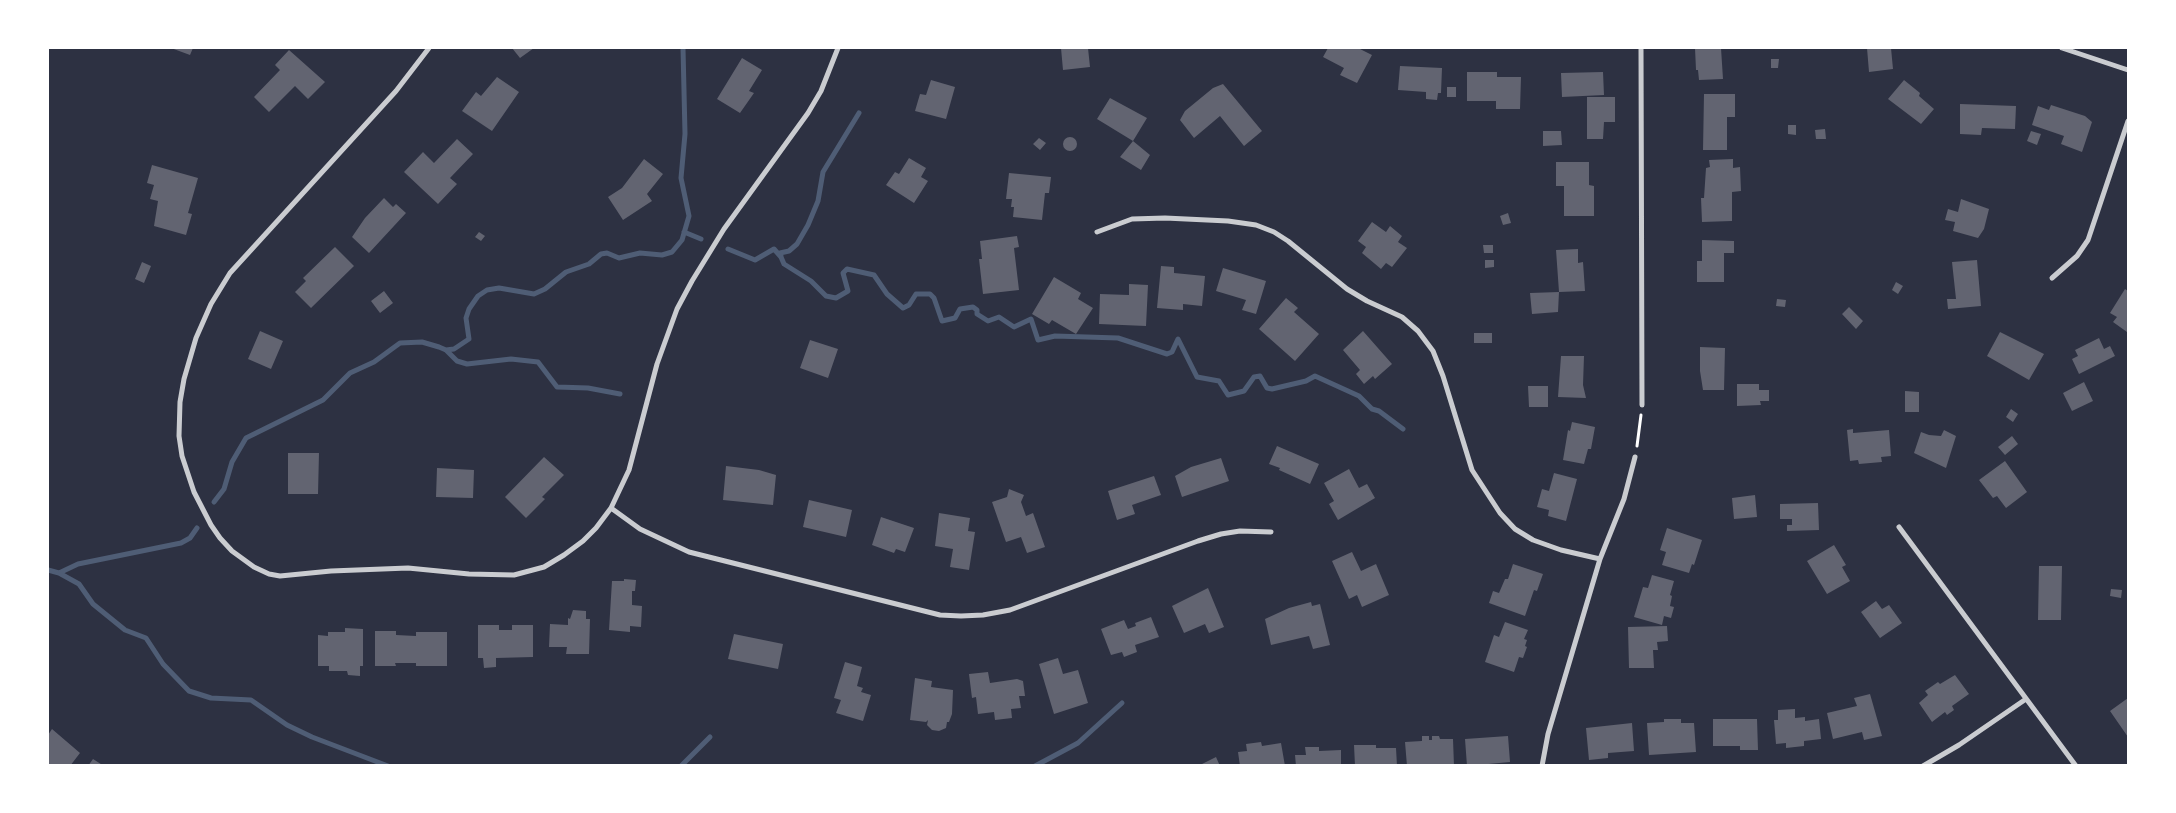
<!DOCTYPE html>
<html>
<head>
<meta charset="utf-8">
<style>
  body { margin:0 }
  #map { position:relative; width:2176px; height:813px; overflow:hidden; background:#2d3142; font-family:"Fira Sans",sans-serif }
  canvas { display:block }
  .frame { position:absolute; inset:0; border:49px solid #fff; pointer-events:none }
</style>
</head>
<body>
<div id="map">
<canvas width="2176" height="813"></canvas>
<div class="frame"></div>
</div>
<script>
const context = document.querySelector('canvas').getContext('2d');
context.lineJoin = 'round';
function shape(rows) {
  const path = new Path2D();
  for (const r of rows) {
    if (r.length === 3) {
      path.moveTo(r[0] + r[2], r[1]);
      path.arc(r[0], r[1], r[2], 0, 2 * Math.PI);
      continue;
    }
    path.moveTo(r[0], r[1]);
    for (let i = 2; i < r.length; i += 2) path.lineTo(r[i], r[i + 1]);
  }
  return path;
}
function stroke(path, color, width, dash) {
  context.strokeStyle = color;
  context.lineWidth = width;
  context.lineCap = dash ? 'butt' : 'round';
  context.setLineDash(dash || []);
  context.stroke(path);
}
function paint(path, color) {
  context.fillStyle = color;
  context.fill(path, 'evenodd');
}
stroke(shape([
  [684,232,701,239],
  [728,249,755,260,774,249,781,257,784,264,811,281,826,296,836,298,848,291,843,273,847,269,874,275,887,294,903,308,909,305,916,294,930,294,934,298,942,321,955,318,960,309,973,307,977,310,977,314,988,321,999,317,1014,327,1031,319,1038,340,1055,336,1118,338,1167,354,1172,352,1178,339,1197,377,1219,381,1228,395,1244,391,1254,377,1260,376,1267,388,1272,389,1306,381,1315,376,1359,396,1372,409,1379,411,1403,429],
  [781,256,780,253,789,251,797,244,808,225,818,201,823,172,859,113],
  [446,350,454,349,469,339,466,318,469,309,478,296,487,290,499,288,534,294,545,289,566,272,589,264,601,254,607,253,619,258,640,253,662,255,672,252,682,240,689,216,681,178,685,134,683,48],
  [214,502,224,489,232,462,246,438,323,400,350,373,374,362,400,343,422,342,439,347,446,350,457,361,467,364,511,359,538,362,557,387,588,388,620,394],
  [48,570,59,573,79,584,93,604,125,630,146,638,163,664,189,691,211,698,251,700,287,725,312,737,388,766],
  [59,573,78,564,181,543,190,538,197,528],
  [681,766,710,737],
  [1035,766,1078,743,1122,703]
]), '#4f5d75', 5);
paint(shape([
  [171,48,193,48,190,55],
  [512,48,534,48,520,58],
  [1061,48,1088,48,1090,67,1063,70],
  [1328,48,1358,48,1372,55,1357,83,1340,75,1344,68,1323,57],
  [1695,48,1721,48,1723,79,1699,80,1698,70,1696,70],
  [1867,48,1891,48,1893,69,1869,72],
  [289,50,325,82,308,99,295,86,269,112,254,97,280,70,275,65],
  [742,58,762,70,749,91,754,93,740,113,717,99],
  [1771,59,1779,59,1778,68,1771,68],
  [1400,66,1442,68,1441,93,1438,93,1437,100,1426,99,1426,92,1398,90],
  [1467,72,1497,72,1497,77,1521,77,1520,109,1496,109,1496,101,1467,101],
  [1603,72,1604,95,1562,97,1561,73],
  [497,77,519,92,492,131,462,111,476,92,481,96],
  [931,80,955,87,946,119,915,111,920,94,926,95],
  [1904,80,1920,93,1919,96,1934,109,1921,124,1888,99],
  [1223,84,1262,131,1244,146,1220,116,1194,138,1180,120,1185,111,1213,88],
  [1447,87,1456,87,1456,97,1447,97],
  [1704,94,1735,94,1735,117,1727,117,1727,150,1703,150],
  [1587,97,1615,97,1615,122,1604,122,1603,139,1587,139],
  [1110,98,1147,118,1133,141,1097,119],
  [1960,104,2016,106,2015,129,1982,128,1981,135,1960,134],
  [2051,105,2085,116,2092,122,2082,152,2061,144,2064,136,2032,125,2038,106,2049,110],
  [1788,125,1796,125,1796,135,1788,134],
  [1825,129,1826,139,1816,139,1815,130],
  [1543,131,1561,131,1562,145,1543,146],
  [2031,131,2041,134,2037,145,2027,141],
  [1070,144,7],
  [1039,138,1046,143,1040,150,1033,144],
  [457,139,473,154,450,178,457,184,438,204,404,172,423,152,434,163],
  [1133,141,1150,155,1141,170,1120,157],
  [909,158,926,168,921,177,928,181,914,203,886,185,895,172,899,174],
  [644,159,663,174,647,194,652,201,623,220,608,197,622,188],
  [1733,159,1733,168,1740,167,1741,191,1732,192,1732,221,1702,222,1701,198,1704,198,1706,168,1710,167,1709,160],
  [1556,162,1589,162,1589,185,1594,186,1594,216,1564,216,1564,186,1556,186],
  [152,165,198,178,188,213,192,214,186,235,154,226,158,201,150,199,154,185,147,183],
  [1009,173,1051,177,1049,193,1045,193,1042,220,1013,217,1014,207,1011,207,1012,199,1006,199],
  [384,198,393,207,396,204,406,213,369,253,352,237,365,218],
  [1961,199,1989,209,1984,229,1978,238,1953,231,1955,222,1945,220,1948,209,1958,212],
  [1508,213,1511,223,1503,225,1500,216],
  [1372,222,1386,232,1390,226,1402,236,1398,242,1407,248,1392,267,1386,263,1381,269,1362,253,1366,247,1358,241],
  [479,232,485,236,481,241,475,237],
  [1017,236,1019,247,1014,248,1019,290,983,294,979,259,982,259,980,241],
  [1702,240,1734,241,1734,253,1724,253,1724,282,1697,282,1697,261,1702,261],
  [1483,245,1493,245,1493,253,1484,253],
  [335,247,354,266,311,308,295,292,306,281,303,278],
  [1578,249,1578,263,1583,262,1585,291,1559,292,1556,250],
  [1485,260,1494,260,1494,267,1485,268],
  [1977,260,1981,306,1948,309,1947,299,1956,299,1952,262],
  [142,262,151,266,144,283,135,279],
  [1161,266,1174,267,1174,273,1205,276,1202,306,1183,304,1183,310,1157,308],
  [1223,268,1266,281,1256,314,1242,310,1246,300,1216,291],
  [1054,277,1081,293,1078,299,1093,308,1076,334,1052,320,1049,324,1032,314],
  [1896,282,1903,286,1898,294,1892,290],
  [1129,284,1148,285,1146,326,1099,324,1100,294,1129,295],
  [2125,289,2128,291,2128,329,2127,332,2113,322,2117,317,2110,313],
  [384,291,393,303,380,313,371,301],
  [1559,292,1558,312,1532,314,1530,293],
  [1286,298,1298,308,1294,312,1319,334,1295,361,1259,329],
  [1777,299,1786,300,1785,307,1776,306],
  [1849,307,1863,321,1856,329,1842,314],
  [260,331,283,341,271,369,248,359],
  [1363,331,1392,364,1375,379,1373,376,1364,384,1356,374,1360,370,1343,350],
  [2000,332,2044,354,2029,380,1987,356],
  [1474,333,1492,333,1492,343,1474,343],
  [2099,338,2104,349,2110,346,2115,356,2079,374,2072,359,2078,356,2075,350],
  [810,340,838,349,828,378,800,368],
  [1700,347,1725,348,1724,390,1703,390,1700,371],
  [1561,356,1584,356,1583,385,1586,398,1558,397],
  [2084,382,2093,401,2072,411,2063,393],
  [1737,384,1759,384,1759,390,1769,390,1769,401,1760,401,1761,405,1737,406],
  [1528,386,1548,386,1548,407,1529,407],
  [1905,391,1919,392,1919,412,1905,412],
  [2011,409,2018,414,2013,422,2006,417],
  [1572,422,1595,427,1591,449,1588,449,1584,464,1563,460,1568,430,1570,431],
  [1853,429,1853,433,1889,430,1891,456,1881,457,1882,462,1859,464,1858,460,1850,461,1847,430],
  [1944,430,1956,436,1946,468,1914,453,1921,432,1929,435,1941,436],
  [2012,436,2018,444,2005,455,1998,447],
  [1277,446,1319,464,1310,484,1279,470,1280,468,1269,464],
  [288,453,319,453,318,494,288,494],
  [544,457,564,475,542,497,545,499,526,518,505,497],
  [1221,458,1229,481,1182,497,1175,476,1191,467],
  [2005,461,2027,492,2006,508,1997,496,1993,498,1979,480],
  [726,466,759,470,776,475,773,505,723,500],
  [437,468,474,470,473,498,436,497],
  [1349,469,1359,488,1367,484,1375,498,1338,520,1329,504,1334,501,1324,483],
  [1554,473,1577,479,1566,521,1548,516,1549,510,1537,507,1542,489,1549,491],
  [1154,476,1161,495,1132,505,1135,514,1117,520,1108,491],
  [1009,489,1024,495,1021,502,1026,516,1033,513,1045,547,1027,553,1021,537,1006,542,992,502,1007,497],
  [1755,495,1757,517,1734,519,1732,498],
  [809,500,852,510,846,537,803,527],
  [1818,503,1819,530,1787,531,1787,525,1792,525,1792,519,1780,519,1780,504],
  [939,513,970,518,968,531,975,532,969,570,950,567,953,549,935,546],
  [881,517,914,528,905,552,896,549,894,553,872,545],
  [1667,528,1702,540,1694,565,1692,564,1689,573,1662,565,1666,552,1660,550],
  [1834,545,1846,565,1842,567,1850,581,1827,594,1807,561],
  [1352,552,1361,571,1376,564,1389,595,1362,607,1357,595,1349,599,1332,561],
  [1513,564,1543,574,1537,591,1534,590,1525,616,1489,603,1493,591,1499,593,1505,579,1508,579],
  [2039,566,2062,566,2061,620,2038,620],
  [1652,575,1674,581,1670,595,1672,596,1670,606,1674,607,1671,618,1664,616,1662,625,1634,617,1643,587,1648,588],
  [624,579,636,580,635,591,632,591,632,605,642,606,641,627,630,626,630,632,609,630,612,581,624,581],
  [1208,588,1224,627,1209,633,1205,624,1184,633,1172,606],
  [2111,589,2122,590,2121,598,2110,596],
  [1876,601,1882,609,1889,605,1902,623,1880,638,1861,612],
  [1311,602,1312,606,1320,604,1330,645,1313,649,1309,636,1271,645,1265,619,1289,608],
  [573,610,586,611,586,619,590,619,589,654,566,654,567,647,549,647,550,624,568,625,568,618,570,619],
  [1151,617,1159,637,1135,645,1137,652,1124,657,1122,652,1111,655,1101,629,1124,620,1128,629,1136,626,1135,623],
  [1505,622,1528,630,1524,639,1527,640,1525,646,1527,647,1523,658,1519,657,1514,672,1485,662,1494,635,1499,637],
  [478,625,499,625,499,630,512,630,512,625,533,625,533,657,496,658,496,667,484,668,483,658,478,658],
  [1667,626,1668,641,1657,642,1658,650,1653,650,1654,668,1629,668,1628,627],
  [345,628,363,629,363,666,360,666,360,676,348,675,347,671,329,671,329,666,318,666,318,635,328,636,328,632,345,632],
  [375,631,396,631,396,635,416,636,416,632,447,632,447,666,416,666,416,663,395,663,396,666,375,666],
  [734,634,783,644,778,669,728,659],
  [1058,658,1063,674,1078,670,1088,703,1054,714,1039,664],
  [845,662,862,667,857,686,863,688,861,692,871,695,863,721,836,713,841,700,834,698],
  [988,672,990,683,1017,679,1023,681,1025,696,1019,696,1021,708,1011,709,1012,718,995,720,994,712,978,714,976,697,972,698,969,674],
  [1955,675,1969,694,1952,706,1954,710,1947,715,1945,712,1932,722,1919,703,1928,695,1925,691,1938,682,1940,684],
  [915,678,932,681,931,687,953,690,952,714,949,722,947,722,946,728,939,731,932,730,927,725,928,720,926,722,910,720],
  [1870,694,1882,736,1864,740,1862,732,1833,739,1827,713,1857,706,1854,698],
  [2128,698,2128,737,2110,711],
  [1795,709,1795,718,1805,717,1805,721,1819,719,1821,739,1804,741,1804,746,1786,748,1786,743,1776,744,1774,720,1778,720,1778,710],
  [1664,719,1681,719,1681,723,1694,723,1696,752,1649,755,1647,723,1664,722],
  [1713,719,1757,719,1758,750,1740,750,1740,746,1713,746],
  [1632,723,1634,751,1608,753,1608,758,1589,760,1586,728],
  [52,729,80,753,70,766,48,766,48,735],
  [1422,736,1429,736,1429,740,1432,740,1432,736,1439,736,1440,739,1453,739,1454,766,1407,766,1405,742,1422,741],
  [1508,736,1510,762,1467,766,1465,739],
  [1261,742,1262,746,1281,743,1285,766,1240,766,1238,752,1247,751,1246,744],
  [1354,745,1376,745,1376,748,1396,748,1397,766,1355,766],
  [1305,747,1319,747,1319,751,1341,750,1341,766,1296,766,1295,755,1306,755],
  [1216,757,1220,766,1198,766],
  [93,759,104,766,88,766]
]), '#626471');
stroke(shape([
  [1637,446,1641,415]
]), '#fff', 3);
stroke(shape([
  [429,48,396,91,230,273,211,304,196,338,184,379,180,402,179,436,182,456,194,492,211,525,220,538,232,551,254,567,269,574,280,576,331,571,408,568,469,574,514,575,544,567,564,555,583,541,596,528,611,508,629,470,657,364,677,309,692,281,724,229,808,113,821,91,838,48],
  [1641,48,1642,405],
  [2062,48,2128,70],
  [1097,232,1132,219,1165,218,1228,221,1256,225,1274,232,1288,241,1347,289,1367,301,1402,317,1418,331,1433,351,1443,376,1472,470,1500,513,1515,529,1533,540,1561,550,1600,559],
  [2052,278,2077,256,2088,240,2128,121],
  [611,508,640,529,689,552,940,615,961,616,983,615,1010,610,1198,541,1221,534,1240,531,1271,532],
  [1899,527,2076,766],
  [1542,766,1548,734,1600,559,1624,499,1635,457],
  [1923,766,1959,745,2026,699]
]), '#caccd0', 5);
</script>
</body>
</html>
